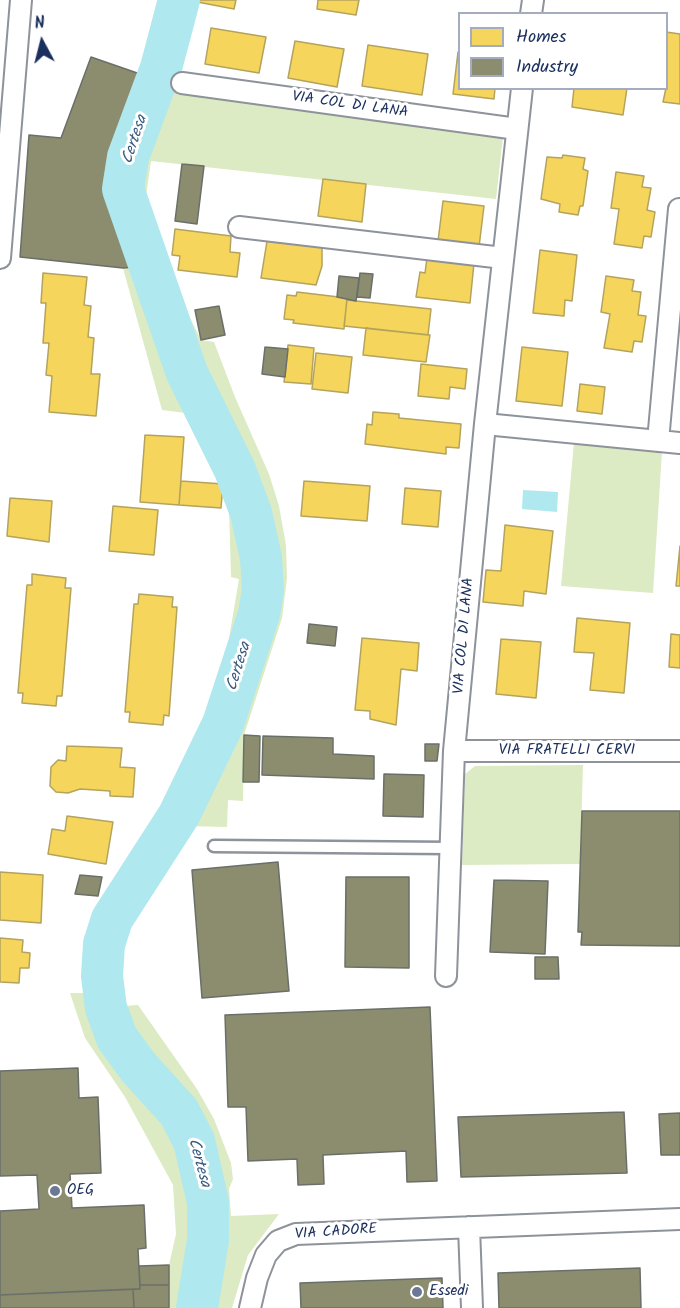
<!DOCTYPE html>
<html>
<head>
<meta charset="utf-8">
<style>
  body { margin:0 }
  #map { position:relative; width:680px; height:1308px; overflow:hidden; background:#fff; font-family:Kalam,sans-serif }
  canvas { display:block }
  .legend { position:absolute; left:458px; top:12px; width:210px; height:78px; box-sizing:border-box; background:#fff; border:2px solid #a4acbf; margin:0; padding:8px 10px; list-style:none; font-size:18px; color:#1b2f5e }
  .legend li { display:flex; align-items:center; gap:12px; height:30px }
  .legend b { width:30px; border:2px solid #a4acbf }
  .north { position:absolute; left:12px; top:12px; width:60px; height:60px; -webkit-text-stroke:4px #fff; paint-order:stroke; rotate:353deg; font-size:16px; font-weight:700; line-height:24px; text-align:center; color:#1b2f5e }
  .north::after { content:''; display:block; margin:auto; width:21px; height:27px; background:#1b2f5e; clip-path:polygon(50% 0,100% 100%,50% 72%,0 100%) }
</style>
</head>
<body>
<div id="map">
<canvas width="680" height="1308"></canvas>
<ul class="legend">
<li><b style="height:16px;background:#f6d55c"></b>Homes</li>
<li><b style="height:16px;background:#8c8c6e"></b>Industry</li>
</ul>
<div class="north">N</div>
</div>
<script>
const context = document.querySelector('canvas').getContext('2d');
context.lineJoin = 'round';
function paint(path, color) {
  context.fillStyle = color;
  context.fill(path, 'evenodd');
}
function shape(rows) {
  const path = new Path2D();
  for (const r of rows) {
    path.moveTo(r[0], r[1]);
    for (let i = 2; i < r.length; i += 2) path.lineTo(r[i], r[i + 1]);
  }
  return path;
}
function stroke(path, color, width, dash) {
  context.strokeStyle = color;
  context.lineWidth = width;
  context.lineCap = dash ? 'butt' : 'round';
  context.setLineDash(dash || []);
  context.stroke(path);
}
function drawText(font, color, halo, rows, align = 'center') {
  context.font = font + ' Kalam,sans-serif';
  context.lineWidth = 6;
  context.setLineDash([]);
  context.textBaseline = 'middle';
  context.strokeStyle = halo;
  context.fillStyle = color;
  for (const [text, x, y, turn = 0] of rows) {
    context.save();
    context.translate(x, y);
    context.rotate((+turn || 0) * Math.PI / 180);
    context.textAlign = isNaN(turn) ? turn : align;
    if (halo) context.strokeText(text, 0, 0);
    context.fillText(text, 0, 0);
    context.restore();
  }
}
paint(shape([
  [165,0,169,0,158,48,132,125,116,158,113,186,118,212,161,349,186,413,162,410,123,268,109,186,110,160,161,22],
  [167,73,174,74,172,86,493,132,503,137,496,199,151,161,143,217,136,194,137,160],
  [169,276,201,340,214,342,235,397,269,474,279,506,286,545,287,578,282,618,244,735,243,801,228,800,227,827,186,826,211,784,228,746,265,631,273,596,272,551,262,503,251,465,194,340],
  [574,442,662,451,653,593,561,586],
  [229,509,237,510,243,531,250,564,251,585,223,674,239,579,231,577],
  [583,765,580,864,462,865,465,774,475,766],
  [119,990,125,1006,138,1005,197,1089,214,1119,231,1163,233,1179,229,1189,231,1216,279,1214,248,1255,232,1308,207,1308,218,1217,216,1167,208,1141,181,1089,158,1070,137,1045,129,1029],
  [70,993,88,993,96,1018,116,1054,169,1112,192,1156,198,1204,197,1233,185,1308,169,1308,169,1265,176,1234,173,1185,125,1097,85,1038]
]), '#dcebc3');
paint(shape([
  [523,490,558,492,557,512,522,509]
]), '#afe8ee');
const homes = shape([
  [187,0,236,0,234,9,187,0],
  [318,0,359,0,356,15,317,9,318,0],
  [211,28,266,37,259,73,205,64,211,28],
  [666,32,680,34,680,104,663,102,666,88,666,32],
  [295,41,344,49,337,87,288,78,295,41],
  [368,45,428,54,422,95,362,86,368,45],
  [458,52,460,88,495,88,494,99,453,94,458,52],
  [574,88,627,88,623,115,572,107,574,88],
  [563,155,585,158,583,169,588,171,583,206,580,206,578,215,559,212,560,204,541,199,547,157,562,158,563,155],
  [616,172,644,176,642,187,651,188,647,210,655,212,651,237,644,236,642,248,614,244,619,209,611,208,616,172],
  [323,179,366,184,362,222,318,216,323,179],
  [443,201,484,206,479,247,438,241,443,201],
  [175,229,231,236,230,252,240,253,237,277,178,270,180,256,172,255,175,229],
  [268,235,322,241,322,266,316,285,261,278,268,235],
  [540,250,577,255,572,301,565,300,564,316,533,313,540,250],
  [427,258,474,263,470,303,416,297,420,272,425,273,427,258],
  [43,273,87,277,84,305,91,306,88,337,94,338,91,374,100,374,96,416,49,412,52,376,46,375,49,343,43,343,46,303,41,303,43,273],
  [606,276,634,280,632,291,641,292,638,315,646,316,642,342,634,341,632,352,604,348,610,314,601,312,606,276],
  [297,292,347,298,344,329,293,323,294,320,284,319,287,295,296,296,297,292],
  [347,300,431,309,428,335,344,326,347,300],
  [366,328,430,335,426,362,363,355,366,328],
  [288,345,314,348,311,384,284,382,288,345],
  [522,347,568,352,562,406,516,401,522,347],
  [316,353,352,357,348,393,312,389,316,353],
  [421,364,467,369,465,389,450,387,449,399,418,396,421,364],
  [580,384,605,387,602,414,577,411,580,384],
  [373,412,399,414,399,418,461,424,459,448,446,447,446,454,365,444,367,424,372,425,373,412],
  [145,435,184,437,179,505,140,502,145,435],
  [181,481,223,484,221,508,179,505,181,481],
  [304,481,370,486,367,521,301,516,304,481],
  [405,488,441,491,438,527,402,524,405,488],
  [10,498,52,501,49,542,7,536,10,498],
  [113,506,158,510,154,555,109,551,113,506],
  [505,525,553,531,546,594,524,591,523,606,483,602,486,570,501,571,505,525],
  [680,546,680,586,676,586,680,546],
  [32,574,66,578,65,588,71,588,62,696,57,696,56,706,22,703,23,693,18,693,27,585,32,585,32,574],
  [139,594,173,597,172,607,177,607,169,716,164,715,163,725,129,722,130,712,125,712,134,604,138,604,139,594],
  [577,618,630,623,624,693,590,690,594,653,574,652,577,618],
  [671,634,680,635,680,668,669,667,671,634],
  [362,638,419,643,417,671,401,669,396,725,370,719,370,711,355,710,362,638],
  [501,639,541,642,536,698,496,694,501,639],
  [67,746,122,748,120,767,135,768,133,797,110,796,110,791,80,789,68,793,56,792,50,786,51,767,58,760,66,761,67,746],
  [67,816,113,822,106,864,48,854,52,829,65,831,67,816],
  [0,872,43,875,41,923,0,920,0,872],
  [0,938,23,940,22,952,30,953,29,968,20,968,19,983,0,982,0,938]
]);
paint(homes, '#f6d55c');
stroke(homes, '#b4a35d', 1.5);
const industry = shape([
  [91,57,143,75,110,160,109,186,118,227,136,267,123,268,20,257,29,135,61,138,91,57],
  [182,164,204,166,197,224,175,221,182,164],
  [360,273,373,274,370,298,357,297,360,273],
  [339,276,359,278,356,301,337,297,339,276],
  [219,306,225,335,201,340,195,310,219,306],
  [265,347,288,349,285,377,262,374,265,347],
  [309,624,337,627,335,646,307,643,309,624],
  [244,735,260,736,259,782,243,782,244,735],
  [263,736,333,738,333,754,374,756,374,779,262,775,263,736],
  [425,744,439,744,437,761,425,761,425,744],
  [384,774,424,775,423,817,383,816,384,774],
  [582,811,680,811,680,946,581,945,582,932,578,932,582,811],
  [278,862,289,991,202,998,192,870,278,862],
  [80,875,102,877,98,896,75,894,80,875],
  [346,877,409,877,409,968,345,967,346,877],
  [494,880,548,881,545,954,490,952,494,880],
  [535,957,558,957,559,979,535,979,535,957],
  [430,1007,437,1181,407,1182,406,1151,323,1155,324,1184,298,1185,297,1159,248,1161,246,1107,228,1107,225,1015,430,1007],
  [78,1068,79,1098,98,1097,101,1173,70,1174,72,1208,144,1205,146,1248,138,1249,140,1289,0,1295,0,1211,39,1209,37,1175,0,1176,0,1071,78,1068],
  [624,1112,627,1173,461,1177,458,1117,624,1112],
  [680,1113,680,1155,661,1155,659,1114,680,1113],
  [169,1265,169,1285,140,1285,139,1266,169,1265],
  [640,1268,641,1308,499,1308,498,1273,640,1268],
  [442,1278,443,1308,301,1308,300,1283,442,1278],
  [140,1285,169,1285,169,1308,134,1308,133,1289,140,1289,140,1285],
  [133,1289,134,1308,0,1308,0,1295,133,1289]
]);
paint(industry, '#8c8c6e');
stroke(industry, '#6a7069', 1.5);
stroke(shape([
  [179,0,161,68,128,157,123,189,187,373,235,470,251,513,261,558,263,590,259,614,223,724,179,815,112,919,104,944,102,976,106,1008,117,1038,139,1068,179,1112,194,1141,208,1202,208,1240,197,1308]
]), '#afe8ee', 42);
const lane = shape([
  [214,846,449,848]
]);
const street = shape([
  [531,14,533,0],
  [182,83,517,129],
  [239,227,503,258],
  [0,258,21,0],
  [485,424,680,443],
  [658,441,679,209],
  [454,751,680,751],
  [446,976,454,751,485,424,522,88],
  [469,1227,472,1308],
  [250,1308,257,1278,266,1255,278,1241,296,1234,680,1219]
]);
stroke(lane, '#8e929a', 15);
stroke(street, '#8e929a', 24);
stroke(lane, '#fff', 10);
stroke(street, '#fff', 20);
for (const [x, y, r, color] of [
  [55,1191,6,"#6b7896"],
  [417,1292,6,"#6b7896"]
]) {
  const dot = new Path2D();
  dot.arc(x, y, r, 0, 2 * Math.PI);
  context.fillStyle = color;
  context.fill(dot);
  stroke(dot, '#fff', 2);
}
drawText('15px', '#1b2f5e', '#fff', [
  ["VIA COL DI LANA",350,106,8],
  ["VIA COL DI LANA",465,636,-85],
  ["VIA FRATELLI CERVI",567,751],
  ["VIA CADORE",336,1233,-4]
]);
drawText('15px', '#1b2f5e', '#fff', [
  ["OEG",67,1191],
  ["Essedi",429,1292]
], 'left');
drawText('italic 16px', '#385b80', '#fff', [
  ["Certesa",136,140,-72],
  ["Certesa",240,667,-73],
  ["Certesa",198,1163,75]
]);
</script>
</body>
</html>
